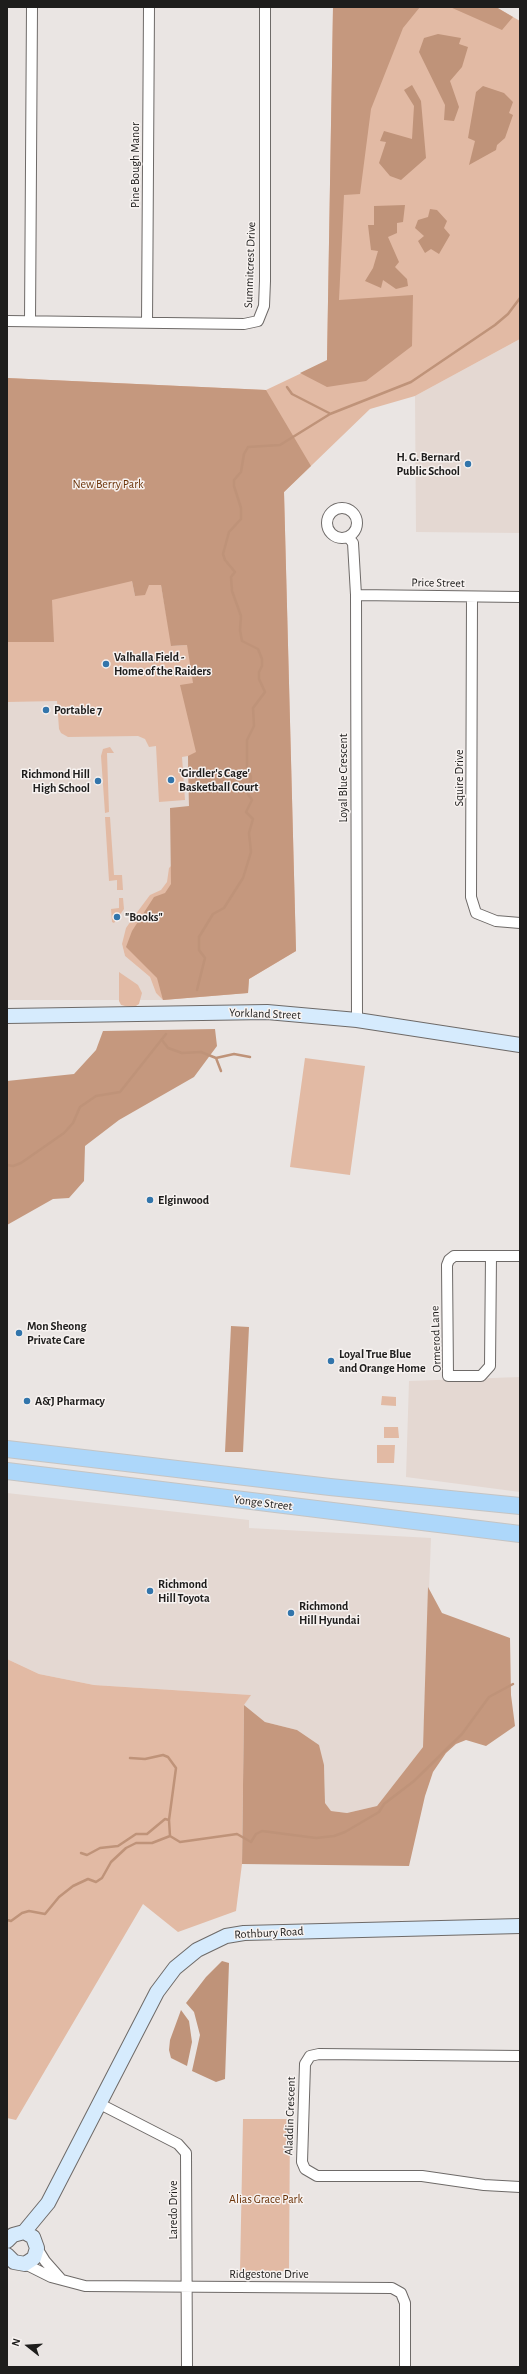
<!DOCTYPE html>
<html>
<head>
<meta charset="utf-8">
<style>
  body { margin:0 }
  #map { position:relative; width:527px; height:2374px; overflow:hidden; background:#eae5e3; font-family:"Alegreya Sans",sans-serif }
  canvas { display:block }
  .frame { position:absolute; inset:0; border:8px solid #1e1d1c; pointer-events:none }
  .north { position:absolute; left:8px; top:2326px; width:40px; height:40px; -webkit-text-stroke:3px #f7f2f0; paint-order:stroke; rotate:287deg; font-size:11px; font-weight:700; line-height:16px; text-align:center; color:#1e1d1c }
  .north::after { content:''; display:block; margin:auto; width:14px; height:18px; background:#1e1d1c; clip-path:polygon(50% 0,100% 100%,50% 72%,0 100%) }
</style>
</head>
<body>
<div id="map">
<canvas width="527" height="2374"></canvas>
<div class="frame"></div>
<div class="north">N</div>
</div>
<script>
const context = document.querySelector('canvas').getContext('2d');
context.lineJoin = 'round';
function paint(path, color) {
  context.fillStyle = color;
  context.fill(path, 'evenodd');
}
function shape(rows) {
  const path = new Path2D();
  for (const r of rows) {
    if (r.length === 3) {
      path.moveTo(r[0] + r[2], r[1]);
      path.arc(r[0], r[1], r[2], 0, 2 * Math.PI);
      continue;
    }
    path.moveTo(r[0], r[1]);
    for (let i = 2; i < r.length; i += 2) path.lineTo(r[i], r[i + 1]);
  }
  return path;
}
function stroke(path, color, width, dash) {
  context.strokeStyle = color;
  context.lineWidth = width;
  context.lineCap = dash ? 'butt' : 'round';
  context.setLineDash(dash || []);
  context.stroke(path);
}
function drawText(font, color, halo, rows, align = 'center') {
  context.font = font + ' "Alegreya Sans",sans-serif';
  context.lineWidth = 3;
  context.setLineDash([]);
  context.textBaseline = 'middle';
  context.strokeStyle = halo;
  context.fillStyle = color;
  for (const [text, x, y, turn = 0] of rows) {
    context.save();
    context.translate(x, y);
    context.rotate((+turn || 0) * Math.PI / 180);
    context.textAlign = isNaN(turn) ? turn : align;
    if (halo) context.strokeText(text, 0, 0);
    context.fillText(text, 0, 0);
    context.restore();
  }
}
paint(shape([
  [520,339,520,533,416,532,415,396],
  [176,570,204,749,171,884,122,944,125,956,150,977,156,993,163,1000,7,1000,7,642,52,600],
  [520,1377,520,1492,406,1477,409,1381],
  [7,1493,249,1520,249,1528,431,1538,423,1747,377,1806,347,1813,331,1811,325,1803,324,1765,297,1730,265,1722,244,1705,250,1695,94,1685,39,1674,7,1659]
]), '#e4d8d2');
paint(shape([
  [333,7,496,7,520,21,520,339,415,396,370,409,284,492,296,951,249,979,248,993,163,1000,156,993,150,977,125,956,122,944,126,928,135,915,150,895,161,890,167,882,169,868,172,865,189,806,188,756,182,757,185,800,159,802,156,746,149,747,145,739,138,736,68,737,61,733,59,729,57,701,7,702,7,378,266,390,327,361],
  [176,570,187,645,172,646,161,585,149,585,135,596,132,581],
  [110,747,114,753,107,753,109,812,105,813,101,756,103,749],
  [105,817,110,817,114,875,122,875,123,890,117,890,117,880,109,881],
  [119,898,123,898,124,909,114,923,112,922,111,909,119,908],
  [119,972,138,985,142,993,139,1004,133,1008,121,1005,119,1001],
  [305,1058,365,1066,350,1175,290,1167],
  [382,1396,396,1397,396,1406,381,1405],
  [384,1427,398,1427,399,1438,384,1438],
  [377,1445,395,1445,394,1463,377,1463],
  [7,1659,39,1674,94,1685,251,1695,244,1705,242,1864,236,1911,178,1932,143,1904,16,2120,7,2118],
  [243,2119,290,2119,289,2271,240,2272]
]), '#e2baa4');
paint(shape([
  [333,7,420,7,403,28,371,109,360,194,344,195,339,300,413,295,412,346,366,381,327,387,300,373,327,360],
  [450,7,496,7,513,17,502,30],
  [7,378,266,390,311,466,284,492,296,951,249,979,248,993,163,1000,157,978,126,947,132,931,154,897,165,893,171,884,170,808,189,806,188,756,196,752,180,685,193,683,187,645,171,646,161,585,149,585,145,595,135,596,132,581,52,600,54,642,7,642],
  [215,1029,217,1046,194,1077,119,1120,85,1146,84,1181,69,1198,53,1199,7,1225,7,1081,74,1074,96,1050,103,1031],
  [231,1326,249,1327,243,1452,225,1452],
  [428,1587,442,1613,510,1638,511,1695,515,1726,486,1746,466,1740,456,1744,446,1753,433,1772,425,1796,409,1866,242,1864,244,1705,265,1722,297,1730,319,1745,324,1765,325,1803,331,1811,347,1813,377,1806,423,1747]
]), '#c5987e');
paint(shape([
  [438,34,461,38,459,44,468,47,462,67,450,81,459,107,454,121,444,120,445,105,419,52,424,38],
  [412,85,421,101,426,158,401,180,390,176,379,163,386,142,380,141,384,131,412,139,414,106,404,90],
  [483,86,504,93,513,102,509,113,513,115,505,138,497,145,496,150,469,165,475,141,468,138,476,92],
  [405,205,403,222,397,223,397,233,388,237,399,262,395,267,407,279,408,286,396,289,383,280,381,288,365,281,373,268,378,251,371,250,368,225,374,225,374,206],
  [430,209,437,210,447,221,444,228,450,235,439,254,431,249,425,253,418,241,424,236,415,228,418,220,428,217],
  [222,1961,229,1963,225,2079,216,2082,192,2071,200,2035,194,2012,186,2003,206,1977],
  [181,2010,189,2021,192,2042,187,2066,171,2058,169,2050,170,2040]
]), '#bf9379');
stroke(shape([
  [287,387,292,394,329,413],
  [197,990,205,958,199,950,199,937,213,914,224,908,243,878,251,852,249,833,253,819,246,812,252,800,248,794,251,777,247,767,247,740,254,726,253,708,265,692,259,679,259,672,262,666,262,659,258,649,242,641,240,630,241,616,232,591,231,577,235,572,225,560,223,554,229,532,241,519,241,508,234,486,234,480,241,472,244,454,248,447,280,445,330,414,411,382,495,325,508,314,520,298],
  [162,1040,168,1048,182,1053,201,1052,216,1058,234,1054,250,1057],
  [216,1058,221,1071],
  [7,1165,13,1166,21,1163,64,1133,73,1123,80,1107,96,1096,120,1092,166,1034],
  [130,1758,145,1759,163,1755,168,1757,176,1768,169,1820,170,1836],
  [81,1853,87,1855,100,1848,118,1846,136,1834,147,1834,165,1819,169,1820],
  [7,1920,11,1921,22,1913,29,1911,45,1914,59,1897,73,1886,88,1879,96,1882,102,1878,111,1862,126,1848,136,1843,152,1843,170,1836,180,1842,237,1834,251,1842,256,1834,262,1831,316,1838,334,1836,345,1832,379,1812,384,1804,414,1781,462,1734,489,1697,513,1684]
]), '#bf9379', 2.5);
const street = shape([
  [7,321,244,324,258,321,264,306,265,281,265,7],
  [30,321,32,7],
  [147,323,149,7],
  [342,523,15],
  [348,537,353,543,356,595,357,1020],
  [356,595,520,597],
  [472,597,471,897,476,913,496,921,520,923],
  [491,1256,490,1366,481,1376,448,1376,447,1265,449,1260,454,1256,520,1256],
  [520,2056,319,2054,310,2056,305,2064,302,2162,305,2169,317,2176,422,2176,484,2185,520,2187],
  [100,2104,178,2144,186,2153,187,2367],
  [37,2248,45,2261,60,2278],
  [25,2264,51,2277,85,2286,392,2288,401,2293,405,2303,405,2367]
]);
const secondary = shape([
  [7,1016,267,1012,357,1020,520,1045],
  [24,2232,48,2203,157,1992,175,1968,197,1950,226,1936,244,1933,520,1926],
  [7,2241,13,2235,24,2232,33,2237,37,2248,34,2258,25,2264,14,2262,7,2255]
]);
const primary = shape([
  [7,1449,330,1487,520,1506],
  [7,1471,520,1534]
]);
stroke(street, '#6e6a68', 12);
stroke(secondary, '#6e6a68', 16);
stroke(primary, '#c4c4c4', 18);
stroke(street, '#fff', 10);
stroke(secondary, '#d6ebfd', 14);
stroke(primary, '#add7fa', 16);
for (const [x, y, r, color] of [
  [468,464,4,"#3275ab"],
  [106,664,4,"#3275ab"],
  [46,710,4,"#3275ab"],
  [171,780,4,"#3275ab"],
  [98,781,4,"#3275ab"],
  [117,917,4,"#3275ab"],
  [150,1200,4,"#3275ab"],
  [19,1333,4,"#3275ab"],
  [331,1361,4,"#3275ab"],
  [27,1401,4,"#3275ab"],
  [150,1591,4,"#3275ab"],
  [291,1613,4,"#3275ab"]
]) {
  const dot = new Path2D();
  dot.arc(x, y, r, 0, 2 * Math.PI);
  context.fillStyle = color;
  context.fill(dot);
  stroke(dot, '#f7f2f0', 1.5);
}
drawText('12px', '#1e1d1c', '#f7f2f0', [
  ["Pine Bough Manor",135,165,-90],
  ["Summitcrest Drive",250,265,-88],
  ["Price Street",438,583,1],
  ["Loyal Blue Crescent",343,778,-90],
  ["Squire Drive",459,778,-90],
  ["Yorkland Street",265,1014,2],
  ["Ormerod Lane",436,1339,-92],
  ["Yonge Street",263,1503,7],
  ["Rothbury Road",269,1933,-3],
  ["Aladdin Crescent",290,2116,-88],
  ["Laredo Drive",173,2210,-90],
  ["Ridgestone Drive",269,2274]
]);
drawText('bold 12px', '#1e1d1c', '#f7f2f0', [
  ["H. G. Bernard",460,457,"right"],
  ["Public School",460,471,"right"],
  ["Valhalla Field -",114,657],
  ["Home of the Raiders",114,671],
  ["Portable 7",54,710],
  ["'Girdler's Cage'",179,773],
  ["Basketball Court",179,787],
  ["Richmond Hill",90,774,"right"],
  ["High School",90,788,"right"],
  ["\"Books\"",125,917],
  ["Elginwood",158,1200],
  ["Mon Sheong",27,1326],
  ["Private Care",27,1340],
  ["Loyal True Blue",339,1354],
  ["and Orange Home",339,1368],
  ["A&J Pharmacy",35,1401],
  ["Richmond",158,1584],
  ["Hill Toyota",158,1598],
  ["Richmond",299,1606],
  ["Hill Hyundai",299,1620]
], 'left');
drawText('12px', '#6a3207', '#f7f2f0', [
  ["New Berry Park",108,484],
  ["Alias Grace Park",266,2199]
]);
</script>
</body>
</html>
